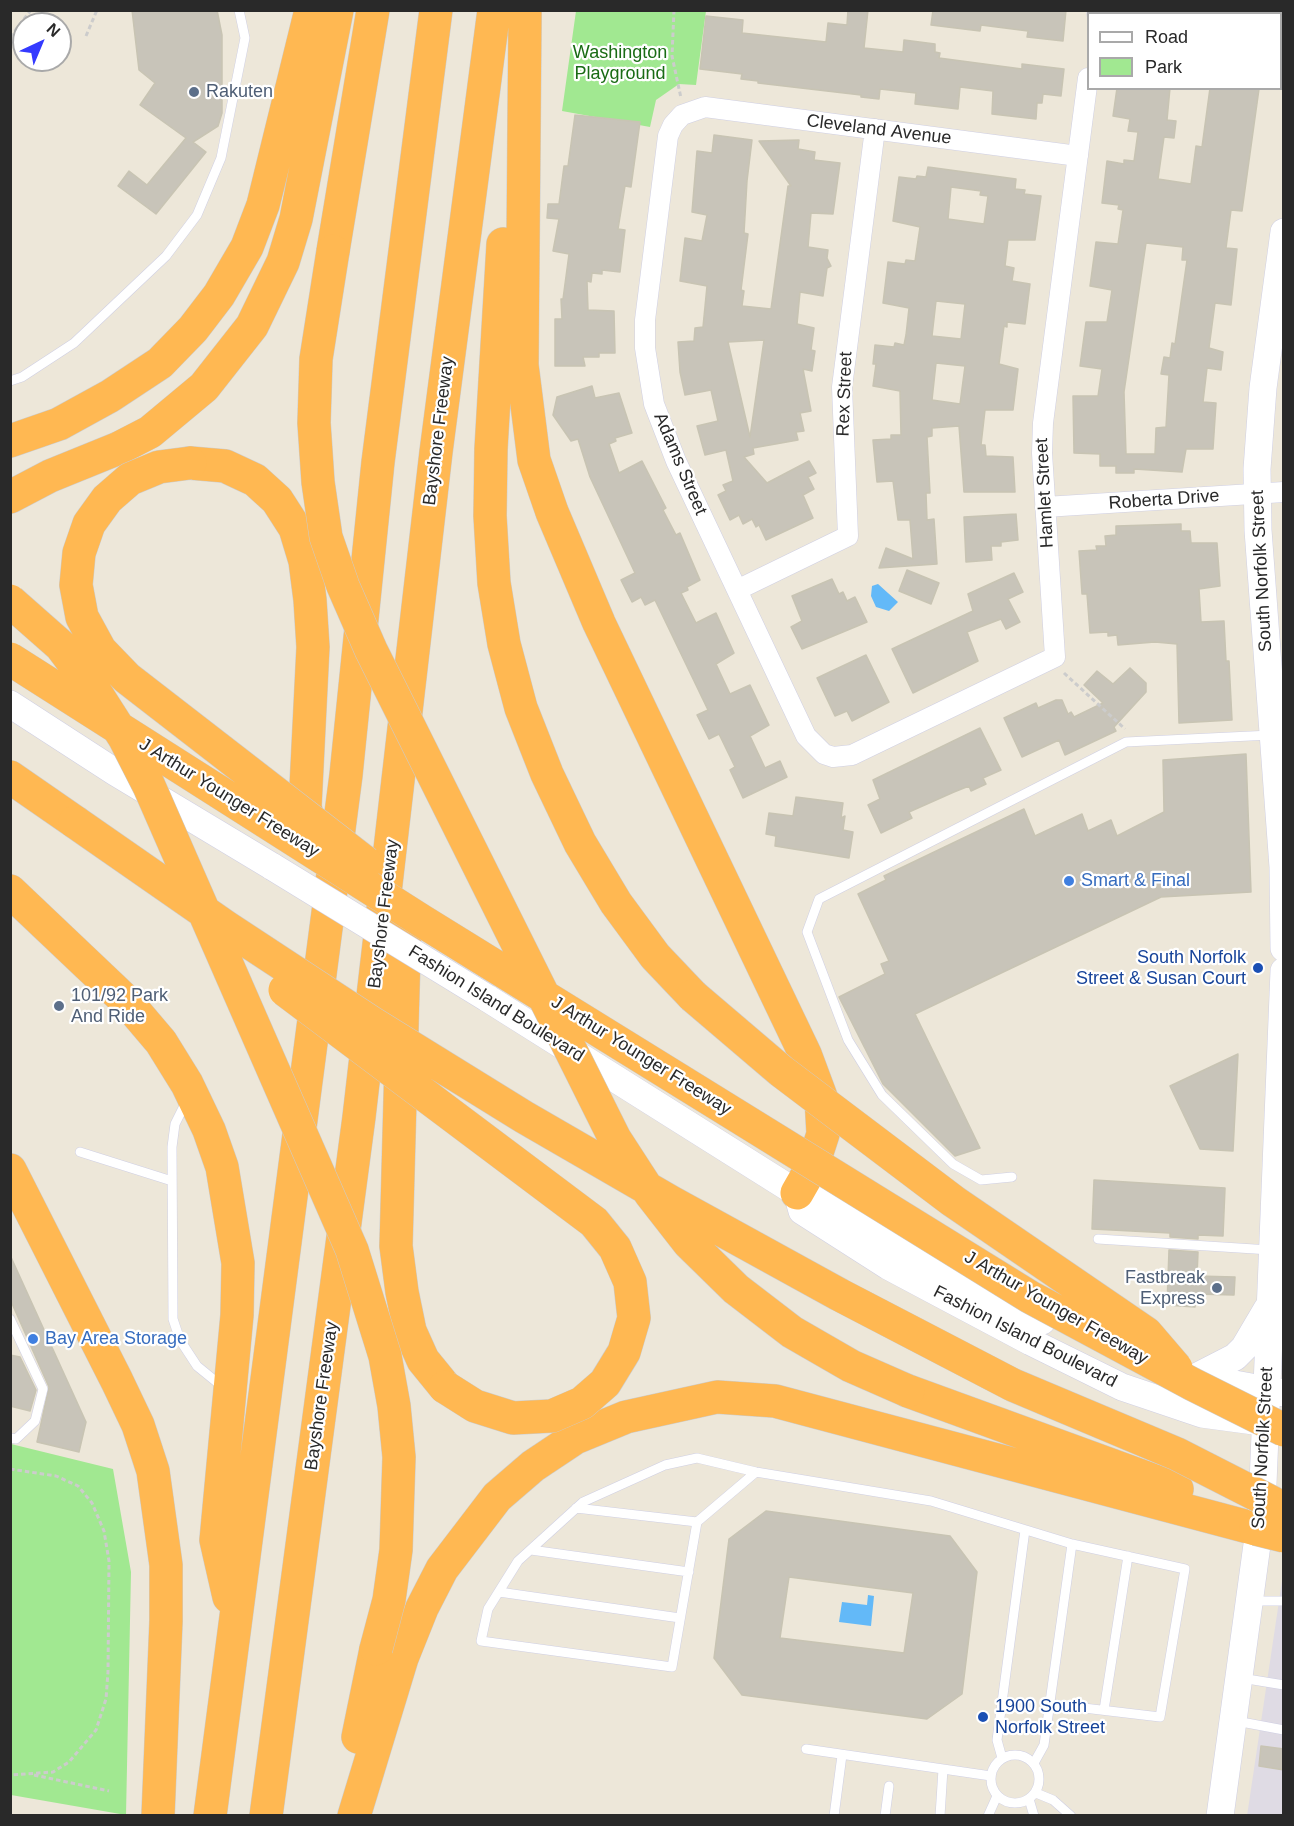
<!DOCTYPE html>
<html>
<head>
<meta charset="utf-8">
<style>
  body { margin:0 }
  #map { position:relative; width:1294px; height:1826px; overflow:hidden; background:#ede7d9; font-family:Helvetica,sans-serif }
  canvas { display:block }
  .frame { position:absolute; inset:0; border:12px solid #292929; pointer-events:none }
  .legend { position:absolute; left:1087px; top:12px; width:195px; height:78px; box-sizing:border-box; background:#fff; border:2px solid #a9a9a9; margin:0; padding:8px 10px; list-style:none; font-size:18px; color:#292929 }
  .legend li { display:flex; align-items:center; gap:12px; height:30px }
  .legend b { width:30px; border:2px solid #a9a9a9 }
  .north { position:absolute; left:12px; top:12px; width:60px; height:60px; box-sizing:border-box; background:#fff; border:2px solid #a9a9a9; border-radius:50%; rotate:44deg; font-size:16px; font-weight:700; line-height:24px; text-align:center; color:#292929 }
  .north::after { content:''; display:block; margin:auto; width:21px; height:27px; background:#343aff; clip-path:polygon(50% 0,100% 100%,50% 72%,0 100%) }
</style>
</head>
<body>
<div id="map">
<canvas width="1294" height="1826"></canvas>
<div class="frame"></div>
<ul class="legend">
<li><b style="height:8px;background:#fff"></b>Road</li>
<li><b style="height:16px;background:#a1e891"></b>Park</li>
</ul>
<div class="north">N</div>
</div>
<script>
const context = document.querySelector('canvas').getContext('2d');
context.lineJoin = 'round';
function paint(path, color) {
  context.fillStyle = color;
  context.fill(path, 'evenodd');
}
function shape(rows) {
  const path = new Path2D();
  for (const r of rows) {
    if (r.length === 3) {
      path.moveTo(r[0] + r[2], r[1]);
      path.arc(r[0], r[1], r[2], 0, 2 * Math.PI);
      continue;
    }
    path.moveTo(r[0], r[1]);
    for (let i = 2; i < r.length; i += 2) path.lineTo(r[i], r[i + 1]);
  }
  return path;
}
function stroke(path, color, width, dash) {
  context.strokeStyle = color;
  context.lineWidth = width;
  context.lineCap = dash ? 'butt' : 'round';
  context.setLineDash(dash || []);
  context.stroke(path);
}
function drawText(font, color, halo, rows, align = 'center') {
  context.font = font + ' Helvetica,sans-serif';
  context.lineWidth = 4.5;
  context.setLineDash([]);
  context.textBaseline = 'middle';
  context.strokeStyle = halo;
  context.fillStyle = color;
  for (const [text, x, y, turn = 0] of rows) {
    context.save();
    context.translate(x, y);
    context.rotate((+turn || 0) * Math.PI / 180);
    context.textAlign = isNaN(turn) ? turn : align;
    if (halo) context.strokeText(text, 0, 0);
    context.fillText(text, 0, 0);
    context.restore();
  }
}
paint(shape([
  [1282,1581,1283,1815,1247,1816]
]), '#dfdbe4');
paint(shape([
  [576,11,706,11,696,85,679,84,656,100,650,127,562,111],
  [11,1444,113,1469,131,1572,126,1815,11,1795]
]), '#a1e891');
paint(shape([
  [878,584,898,602,889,611,876,607,871,596,872,586],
  [868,1595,874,1596,871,1626,839,1622,842,1602,867,1605]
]), '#63b9f8');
const building = shape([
  [132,10,217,10,222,35,222,113,218,126,193,142,206,152,156,214,118,186,129,171,147,185,186,138,140,105,155,83,139,70,132,10],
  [848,10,868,10,864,48,903,52,904,40,935,44,935,52,940,53,939,58,1022,69,1022,64,1064,69,1061,96,1043,94,1042,103,1037,103,1036,119,992,114,993,91,960,87,958,109,915,104,916,93,880,89,879,99,861,97,861,95,758,83,758,81,741,79,742,74,700,69,706,16,743,20,742,33,826,42,828,23,847,25,848,10],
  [933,10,1066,10,1063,41,1027,37,1028,31,981,25,980,31,931,25,933,10],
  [1117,88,1170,88,1167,120,1176,121,1174,138,1164,137,1158,179,1191,184,1196,146,1202,147,1210,88,1259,89,1242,211,1231,210,1226,248,1237,249,1231,305,1215,303,1209,348,1223,352,1221,370,1207,368,1203,402,1216,403,1213,449,1186,449,1182,472,1134,469,1134,473,1116,473,1116,466,1100,466,1100,454,1074,453,1073,396,1098,396,1102,369,1080,366,1086,322,1107,322,1112,290,1090,286,1096,242,1118,244,1123,210,1118,209,1119,205,1102,203,1107,161,1124,164,1124,160,1134,161,1138,132,1128,131,1130,119,1113,116,1117,88],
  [1146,243,1183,247,1182,260,1187,260,1175,344,1172,343,1170,358,1164,357,1161,374,1169,375,1166,427,1156,428,1155,454,1126,454,1124,392,1146,243],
  [575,115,640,122,631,187,625,186,618,229,625,230,620,272,602,270,602,274,592,273,591,282,587,281,588,310,614,311,615,353,599,353,599,357,583,357,585,366,555,366,555,319,562,319,561,299,563,299,569,254,553,251,559,219,547,218,548,204,559,204,564,166,568,166,575,115],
  [714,135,752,140,747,181,744,233,748,234,741,290,744,291,742,306,771,309,788,186,791,186,759,141,799,140,798,149,815,152,814,160,840,163,833,214,811,213,808,247,828,250,827,258,831,266,827,268,823,296,800,292,797,324,814,328,811,350,815,351,812,371,803,369,811,411,800,413,804,431,796,432,798,440,753,448,754,454,744,457,767,483,809,461,816,473,808,477,814,489,803,495,813,518,766,540,759,525,756,527,752,519,743,524,739,515,730,520,718,495,726,491,723,485,733,481,726,450,705,455,697,426,718,421,711,390,685,395,680,372,678,342,694,341,695,328,703,327,707,286,680,281,685,238,702,241,707,215,692,212,697,151,712,153,714,135],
  [764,340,750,437,728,342,764,340],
  [928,167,1016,179,1015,189,1025,190,1024,194,1041,196,1035,240,1008,240,1005,266,1014,268,1012,281,1030,284,1025,324,1007,322,1007,327,1004,326,999,364,1018,369,1013,410,985,410,981,445,985,445,986,456,1013,457,1015,492,964,492,959,426,932,428,932,436,927,437,930,493,926,493,927,520,934,519,937,564,879,568,886,548,913,559,910,520,898,520,893,481,877,482,874,451,873,440,891,439,891,435,901,435,900,391,873,386,876,364,873,364,875,345,894,347,895,343,904,345,906,335,909,308,883,303,888,262,905,264,906,260,915,261,920,227,893,221,899,177,916,179,917,176,926,177,928,167],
  [951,187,981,191,980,195,988,196,984,224,948,219,951,187],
  [936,301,965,304,961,339,932,336,936,301],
  [936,363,965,366,960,404,932,400,936,363],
  [592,386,595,398,619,393,632,433,615,438,616,441,609,444,619,473,642,461,666,508,663,510,676,535,680,533,700,580,687,587,688,590,681,593,696,623,716,613,734,653,716,664,730,694,750,685,769,725,750,736,765,768,780,761,787,777,743,798,730,770,735,767,719,734,709,739,697,715,708,710,655,600,645,605,641,597,632,602,621,580,635,573,590,477,578,439,571,441,553,415,557,397,592,386],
  [1016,514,1018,540,1001,542,1001,546,991,546,992,560,966,562,964,517,1016,514],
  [1181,524,1181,531,1190,531,1191,543,1217,543,1220,586,1199,589,1201,622,1224,621,1226,661,1229,661,1232,720,1179,723,1177,644,1155,642,1118,645,1117,635,1108,636,1108,632,1090,633,1087,594,1082,594,1079,551,1097,550,1096,546,1106,546,1105,536,1116,535,1116,526,1181,524],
  [907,570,939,583,931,604,899,591,907,570],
  [1014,573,1023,592,1008,599,1020,622,1006,629,1001,619,967,632,978,661,913,693,892,649,973,611,968,594,1014,573],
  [832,579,839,594,843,592,847,601,855,597,867,622,802,649,791,627,802,621,792,596,832,579],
  [866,655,889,702,852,721,847,711,835,716,817,678,866,655],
  [1130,668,1146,683,1146,692,1114,727,1116,731,1065,755,1059,740,1022,757,1004,718,1036,703,1038,708,1056,700,1062,700,1068,714,1071,712,1074,717,1103,703,1084,685,1097,671,1113,684,1130,668],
  [980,728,1001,770,983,778,986,784,971,791,969,786,954,792,909,812,912,818,881,833,868,805,880,799,873,780,980,728],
  [1246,754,1251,892,1161,897,915,1014,980,1148,955,1156,883,1084,839,997,885,974,881,964,889,961,858,894,886,880,884,876,1024,809,1035,836,1082,814,1088,831,1111,820,1117,836,1164,812,1163,760,1246,754],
  [796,797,843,803,841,818,845,816,843,830,853,832,849,858,775,846,776,836,766,834,769,813,793,816,796,797],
  [1238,1054,1233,1151,1200,1149,1170,1086,1238,1054],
  [1094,1180,1225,1188,1223,1236,1198,1235,1198,1239,1170,1237,1170,1233,1092,1229,1094,1180],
  [1169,1250,1198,1252,1197,1276,1235,1277,1234,1295,1196,1294,1195,1307,1167,1305,1169,1250],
  [10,1255,86,1422,79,1452,37,1442,49,1387,10,1299,10,1255],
  [10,1355,20,1357,36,1390,30,1411,10,1406,10,1355],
  [766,1511,950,1536,977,1572,962,1694,927,1719,742,1695,714,1658,729,1539,766,1511],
  [789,1577,913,1593,904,1653,780,1638,789,1577],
  [1261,1746,1284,1749,1284,1770,1259,1766,1261,1746]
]);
paint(building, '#c8c4b9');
stroke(building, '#c8c4b3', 1.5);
const lane = shape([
  [10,381,22,377,74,343,166,256,197,215,221,158,245,38,239,10],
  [186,1102,175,1124,172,1147,173,1319,180,1340,197,1366,224,1388],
  [80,1152,172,1181],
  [1012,1177,981,1180,953,1164,882,1095,848,1040,807,932,819,899,1126,742,1271,735],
  [1098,1239,1270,1250],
  [10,1319,43,1389,35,1421,16,1439,10,1438],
  [756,1472,697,1522,672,1667,481,1641,488,1609,518,1561,583,1502,665,1465,697,1458,756,1472,931,1501,1072,1544,1185,1569,1160,1717,1050,1704],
  [576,1508,697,1522],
  [531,1550,689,1572],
  [499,1592,680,1618],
  [1253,1601,1284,1601],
  [1241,1678,1284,1685],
  [1104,1710,1128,1556],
  [1236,1721,1284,1730],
  [806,1749,991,1776],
  [1015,1779,24],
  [1002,1758,997,1740,1025,1530],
  [1034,1763,1044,1745,1072,1544],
  [1036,1793,1053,1800,1071,1816],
  [1029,1799,1034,1816],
  [834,1816,842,1755],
  [885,1816,889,1786],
  [940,1816,943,1769],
  [988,1816,997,1796]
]);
const street = shape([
  [1097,14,1098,10],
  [1078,156,705,107,682,115,673,125,668,136,645,320,645,348,654,404,676,461,806,736,824,754,833,757,852,755,1055,657,1042,453,1043,423,1088,78],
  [1045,507,1284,492],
  [737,590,848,536,842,387,875,129]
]);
const secondary = shape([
  [1284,232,1263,388,1257,469,1258,530,1283,867,1284,948],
  [10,704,115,772,273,867],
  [487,998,797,1193,815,1192,899,1243,1042,1321],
  [797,1193,802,1211,888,1266,1031,1342,1122,1387,1202,1414,1254,1421],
  [1196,1377,1284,1393],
  [1196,1377,1235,1357,1244,1348,1267,1309],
  [1220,1816,1262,1508,1284,971]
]);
const highway = shape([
  [525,13,522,365,534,460,552,512,599,623,805,1054,821,1097,823,1134,813,1165,797,1193],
  [503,244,491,449,490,516,494,583,504,644,521,708,547,774,580,843,616,903,655,956,693,996],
  [333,251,373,10],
  [10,441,59,424,110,396,160,363,193,329,219,295,247,247,263,205,311,10],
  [190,463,225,466,255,480,277,500,295,528,305,561,310,600,313,647,305,807,313,839],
  [10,497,50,476,119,448,150,432,204,387,252,326,283,262,296,219,337,10],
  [10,777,75,822],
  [10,891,127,1002,161,1042,187,1084,209,1130,222,1167,238,1263,237,1315,216,1540,229,1597],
  [405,917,396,1246,402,1292,410,1331,423,1360,445,1387],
  [10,1170,117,1381,138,1425,153,1471,166,1565,166,1621,158,1816],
  [908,1391,1177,1489],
  [358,1737,376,1649],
  [210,1816,346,775,378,462,436,10],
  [266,1816,359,1117,436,452,494,10],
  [354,1816,402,1658,422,1608,442,1569,497,1497,533,1466,575,1438,626,1417,717,1397,775,1401,1256,1529]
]);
stroke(lane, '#cfcfe3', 10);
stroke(street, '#cfcfe3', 21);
stroke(secondary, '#cfcfe3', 28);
stroke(highway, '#ccc', 34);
stroke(shape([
  [674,10,672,56,681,98],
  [86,36,97,10],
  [10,37,31,10],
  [1064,673,1125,729],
  [10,1469,56,1476,78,1486,92,1503,104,1531,109,1561,108,1672,106,1699,96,1730,69,1762,53,1772,10,1775],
  [34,1775,109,1791]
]), '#ccc', 3, [4.5, 3]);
stroke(lane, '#fff', 9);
stroke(street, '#fff', 20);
stroke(secondary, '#fff', 27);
stroke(highway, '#ffb852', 33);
const secondaryBridge = shape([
  [273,867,487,998]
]);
const highwayBridge = shape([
  [333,251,316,359,314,423,318,482,326,537,343,586,371,650,615,1139,650,1193,689,1243,736,1289,792,1332,851,1366,908,1391],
  [190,463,159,467,130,479,107,499,89,524,79,553,76,585,82,617,100,650,127,678,366,863],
  [10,601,61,646,94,690,124,737,149,786,352,1250,385,1356,394,1406,399,1457,396,1550,389,1600,376,1649],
  [10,659,422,921,1030,1297,1192,1384,1284,1430],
  [75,822,226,927,372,1023,524,1117,671,1202,840,1295,1013,1385,1177,1454,1273,1503,1284,1511],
  [285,990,594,1222,615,1248,630,1282,634,1318,624,1352,605,1383,582,1403,552,1416,513,1418,475,1406,445,1387],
  [693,996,781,1071,953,1201,1146,1333,1176,1368],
  [1256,1529,1284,1536]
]);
stroke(secondaryBridge, '#cfcfe3', 28, []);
stroke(highwayBridge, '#ccc', 34, []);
stroke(secondaryBridge, '#fff', 27);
stroke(highwayBridge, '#ffb852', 33);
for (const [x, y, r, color] of [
  [194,92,6,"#5c6f8a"],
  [1069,881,6,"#3f7fe0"],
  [1258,968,6,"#1a4fb4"],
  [59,1006,6,"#5c6f8a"],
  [1217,1288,6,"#5c6f8a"],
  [33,1339,6,"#3f7fe0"],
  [983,1717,6,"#1a4fb4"]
]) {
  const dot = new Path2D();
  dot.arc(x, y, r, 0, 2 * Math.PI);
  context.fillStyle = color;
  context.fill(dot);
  stroke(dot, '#fff', 2);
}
drawText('18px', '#196b14', '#fff', [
  ["Washington",620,53],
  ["Playground",620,74]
]);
drawText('18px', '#4e5e75', '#fff', [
  ["Rakuten",206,92],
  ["101/92 Park",71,996],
  ["And Ride",71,1017],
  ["Fastbreak",1205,1278,"right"],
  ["Express",1205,1299,"right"]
], 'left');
drawText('18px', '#292929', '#fff', [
  ["Cleveland Avenue",879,130,7],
  ["Rex Street",845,394,-88],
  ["Bayshore Freeway",439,431,-83],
  ["Adams Street",680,464,67],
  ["Hamlet Street",1045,493,-93],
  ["Roberta Drive",1164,500,-4],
  ["South Norfolk Street",1262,571,-93],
  ["J Arthur Younger Freeway",229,798,32],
  ["Bayshore Freeway",384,914,-83],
  ["Fashion Island Boulevard",496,1004,32],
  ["J Arthur Younger Freeway",641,1056,32],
  ["J Arthur Younger Freeway",1056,1308,30],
  ["Fashion Island Boulevard",1025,1337,27],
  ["Bayshore Freeway",322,1396,-82],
  ["South Norfolk Street",1263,1448,-87]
]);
drawText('18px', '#366cbe', '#fff', [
  ["Smart & Final",1081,881],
  ["Bay Area Storage",45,1339]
], 'left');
drawText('18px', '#164399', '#fff', [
  ["South Norfolk",1246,958],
  ["Street & Susan Court",1246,979],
  ["1900 South",995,1707,"left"],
  ["Norfolk Street",995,1728,"left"]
], 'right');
</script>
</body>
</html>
